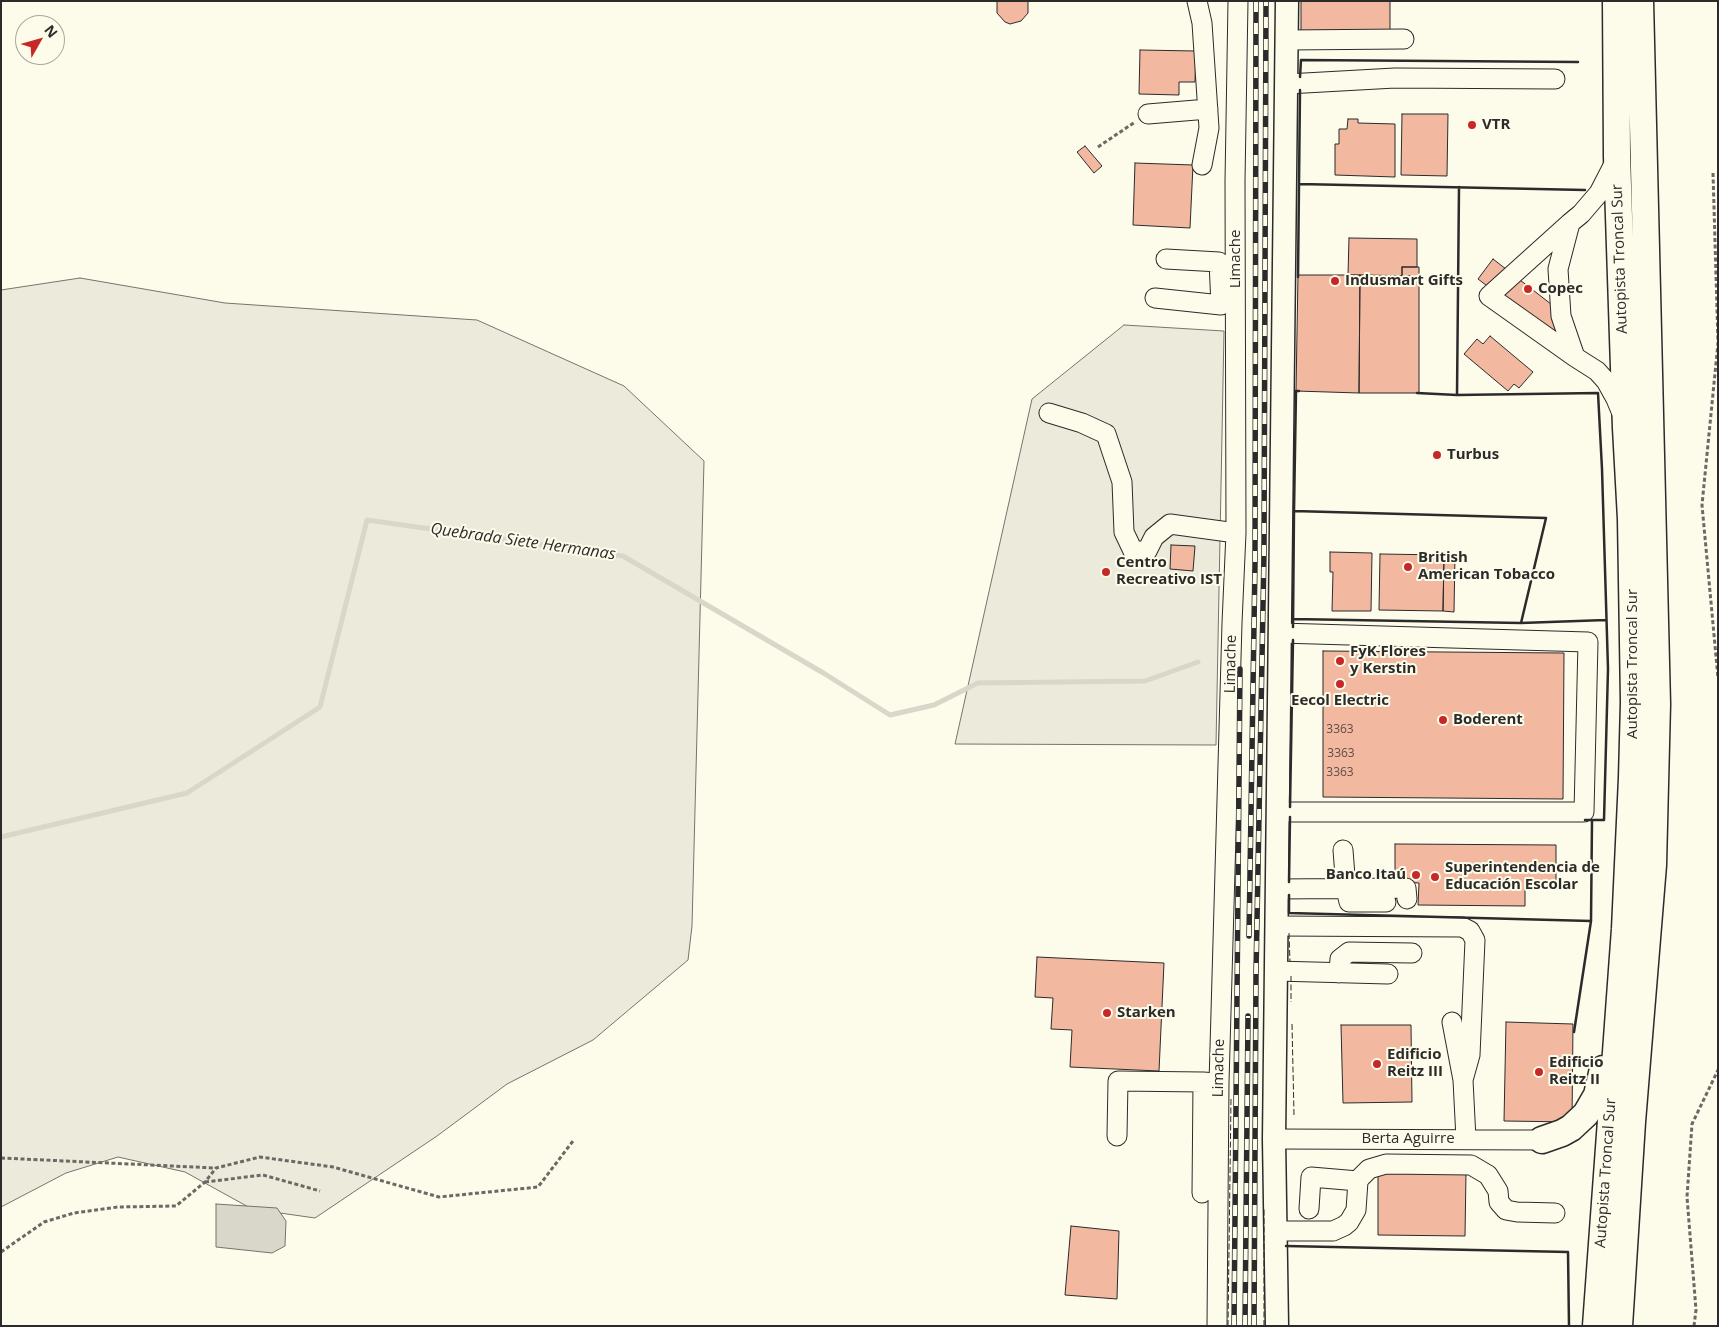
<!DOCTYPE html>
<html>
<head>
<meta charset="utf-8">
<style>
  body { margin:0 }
  #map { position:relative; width:1719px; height:1327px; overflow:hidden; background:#fdfbea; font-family:"Open Sans",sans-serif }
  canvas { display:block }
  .frame { position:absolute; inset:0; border:2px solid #2b2b2b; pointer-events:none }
  .north { position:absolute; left:15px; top:15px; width:50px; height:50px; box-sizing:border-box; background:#fdfbea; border:1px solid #a9a89e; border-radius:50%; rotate:52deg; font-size:14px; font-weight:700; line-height:20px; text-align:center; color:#2b2b2b }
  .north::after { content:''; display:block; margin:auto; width:18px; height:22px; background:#c62828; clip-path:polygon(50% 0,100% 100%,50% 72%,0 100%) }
</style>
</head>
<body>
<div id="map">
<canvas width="1719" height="1327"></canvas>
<div class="frame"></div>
<div class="north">N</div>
</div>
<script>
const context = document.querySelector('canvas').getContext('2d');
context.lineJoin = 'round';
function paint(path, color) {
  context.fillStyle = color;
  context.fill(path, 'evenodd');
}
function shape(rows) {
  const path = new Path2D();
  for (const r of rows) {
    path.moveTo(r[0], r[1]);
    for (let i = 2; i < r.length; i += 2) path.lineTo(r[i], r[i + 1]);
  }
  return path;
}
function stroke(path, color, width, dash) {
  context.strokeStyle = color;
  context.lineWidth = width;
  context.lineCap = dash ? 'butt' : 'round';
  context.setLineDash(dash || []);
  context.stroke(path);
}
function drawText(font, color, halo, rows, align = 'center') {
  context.font = font + ' "Open Sans",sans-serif';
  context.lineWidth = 4;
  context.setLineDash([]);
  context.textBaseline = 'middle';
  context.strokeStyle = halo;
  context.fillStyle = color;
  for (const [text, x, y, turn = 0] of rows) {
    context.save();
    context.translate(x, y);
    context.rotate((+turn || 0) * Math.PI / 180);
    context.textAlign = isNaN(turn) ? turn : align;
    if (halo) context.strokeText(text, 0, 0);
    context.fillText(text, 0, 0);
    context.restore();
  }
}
const green = shape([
  [80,278,225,303,477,320,624,386,704,461,692,926,688,960,593,1040,507,1084,437,1136,315,1218,252,1209,185,1172,118,1157,66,1173,1,1207,1,290,80,278],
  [1124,325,1224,331,1216,745,955,744,1032,399,1124,325]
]);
paint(green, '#ecebdb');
stroke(green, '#74746e', 1);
const water = shape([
  [216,1204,277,1208,286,1221,285,1246,272,1253,216,1247,216,1204]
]);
paint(water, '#d8d7c9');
stroke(water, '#74746e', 1);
stroke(shape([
  [1,837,187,793,320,707,367,520,623,556,825,674,890,715,934,705,978,683,1145,681,1198,662]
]), '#d8d7c9', 5);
const building = shape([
  [997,1,1028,1,1028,13,1021,21,1010,24,1005,22,997,13,997,1],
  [1301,1,1390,1,1390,36,1301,34,1301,1],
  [1140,50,1196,51,1195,82,1179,82,1179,95,1139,94,1140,50],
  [1402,114,1448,114,1447,176,1401,175,1402,114],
  [1348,119,1358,119,1358,123,1395,124,1395,177,1335,175,1335,144,1339,144,1339,129,1347,129,1348,119],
  [1085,146,1102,166,1094,173,1077,152,1085,146],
  [1135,163,1193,165,1190,228,1133,225,1135,163],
  [1349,238,1417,239,1417,267,1402,267,1402,276,1348,275,1349,238],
  [1493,259,1569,318,1554,337,1478,279,1493,259],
  [1402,267,1419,267,1419,276,1402,276,1402,267],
  [1298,275,1360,275,1359,393,1296,391,1298,275],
  [1360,275,1419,276,1419,393,1359,393,1360,275],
  [1490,336,1533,372,1519,388,1514,384,1508,391,1464,354,1477,339,1483,344,1490,336],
  [1171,545,1195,546,1193,571,1170,569,1171,545],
  [1330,552,1372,553,1371,611,1332,611,1333,572,1330,572,1330,552],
  [1380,554,1444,555,1443,611,1379,610,1380,554],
  [1444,555,1455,555,1454,612,1443,611,1444,555],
  [1323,651,1564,653,1563,799,1323,797,1323,651],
  [1395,844,1556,845,1556,887,1525,886,1525,906,1418,905,1419,883,1395,882,1395,844],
  [1037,957,1164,963,1159,1071,1070,1067,1072,1030,1051,1029,1053,998,1035,997,1037,957],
  [1506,1022,1573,1024,1572,1122,1504,1121,1506,1022],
  [1341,1025,1411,1025,1412,1102,1343,1103,1341,1025],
  [1378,1172,1466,1172,1465,1236,1378,1235,1378,1172],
  [1071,1226,1119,1231,1117,1299,1065,1295,1071,1226]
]);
paint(building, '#f2b8a0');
stroke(building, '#2b2b2b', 1);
const minor = shape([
  [1197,1,1202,23,1209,128,1202,165],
  [1287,40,1404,39],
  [1287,84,1395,78,1555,79],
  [1148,114,1208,109],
  [1616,160,1599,193,1581,214,1570,223,1558,269,1561,316,1575,357,1597,371,1606,381,1616,399,1621,411],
  [1570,223,1489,296,1575,357],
  [1155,298,1221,305,1219,262,1166,259],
  [1049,413,1082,423,1106,434,1122,482,1124,532,1133,551,1147,551,1154,537,1170,524,1236,533],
  [1278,812,1584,812,1588,642,1280,633],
  [1343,850,1346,889,1349,902,1386,902],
  [1277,889,1406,888,1407,899],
  [1277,926,1462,927,1470,931,1475,940,1470,1055,1463,1080],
  [1276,971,1388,974],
  [1339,973,1340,959,1349,952,1412,953],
  [1452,1022,1463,1080,1466,1139],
  [1117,1136,1118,1081,1203,1082],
  [1274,1139,1542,1140],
  [1202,1193,1203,1082,1215,1083],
  [1309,1209,1311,1177,1358,1181],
  [1275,1231,1333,1231,1344,1226,1349,1222,1356,1210,1358,1181,1361,1177,1369,1169,1386,1164,1471,1165,1488,1175,1498,1191,1499,1202,1506,1210,1517,1212,1555,1213],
  [1217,1326,1219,1083,1232,623,1236,533,1235,181,1238,1]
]);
const major = shape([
  [1277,1326,1274,1139,1287,1]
]);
const highway = shape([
  [1542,1140,1562,1133,1571,1128,1586,1114,1597,1095,1603,1069],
  [1596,1326,1625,929,1632,778,1634,702,1631,519,1626,428,1617,156,1616,1],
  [1619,1326,1632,1122,1653,865,1657,704,1640,1]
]);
stroke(minor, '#2b2b2b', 21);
stroke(major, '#2b2b2b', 25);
stroke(highway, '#2b2b2b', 29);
stroke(shape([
  [1098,147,1135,122],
  [1713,173,1718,343,1702,505,1718,678],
  [1,1158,215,1168],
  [205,1182,263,1175,320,1191],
  [1,1252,44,1222,74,1213,118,1207,176,1206,205,1182,216,1168,260,1157,333,1167,439,1197,538,1187,573,1141],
  [1694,1326,1696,1310,1687,1197,1692,1124,1718,1070]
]), '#6a6964', 3, [4, 2.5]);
stroke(minor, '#fdfbea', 19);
stroke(major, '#fdfbea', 22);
stroke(highway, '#fdfbea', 26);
const rail = shape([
  [1249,936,1255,563,1256,1],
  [1234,1326,1240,669],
  [1245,1326,1248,1016],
  [1254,1326,1256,973,1264,554,1266,1]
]);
stroke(rail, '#2b2b2b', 5.5);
stroke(rail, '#fdfbea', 4, [11]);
stroke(shape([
  [1289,933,1290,962],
  [1291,976,1291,1002],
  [1292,1024,1294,1115],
  [1228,1326,1231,1099],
  [1264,1326,1264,1208]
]), '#2b2b2b', 1, [6, 2.5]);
stroke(shape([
  [1300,77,1301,60,1578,62],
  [1299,184,1585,190],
  [1298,277,1300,90],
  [1299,391,1296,391,1294,511,1546,518,1521,623,1606,620],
  [1417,393,1457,395,1598,393,1602,469,1608,669,1604,820,1585,820],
  [1457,395,1459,187],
  [1293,619,1521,623],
  [1293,627,1294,511],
  [1290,807,1293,640],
  [1289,882,1290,817],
  [1289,895,1289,913,1591,921],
  [1574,1032,1591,921,1592,821],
  [1286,1246,1568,1252,1569,1326]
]), '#2b2b2b', 2.5);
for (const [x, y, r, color] of [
  [1472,125,5,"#c62828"],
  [1335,281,5,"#c62828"],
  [1528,289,5,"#c62828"],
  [1437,455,5,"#c62828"],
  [1408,567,5,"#c62828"],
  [1106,572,5,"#c62828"],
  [1340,661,5,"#c62828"],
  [1340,684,5,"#c62828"],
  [1443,720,5,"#c62828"],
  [1416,875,5,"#c62828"],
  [1435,877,5,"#c62828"],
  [1107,1013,5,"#c62828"],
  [1377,1064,5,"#c62828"],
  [1539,1072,5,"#c62828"]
]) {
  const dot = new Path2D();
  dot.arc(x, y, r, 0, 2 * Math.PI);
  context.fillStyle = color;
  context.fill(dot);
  stroke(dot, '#fdfbea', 2);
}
drawText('12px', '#5d4e48', null, [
  ["3363",1340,730],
  ["3363",1341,754],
  ["3363",1340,773]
]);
drawText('bold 15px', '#2b2b2b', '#fdfbea', [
  ["VTR",1482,125],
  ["Indusmart Gifts",1345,281],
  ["Copec",1538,289],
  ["Turbus",1447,455],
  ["British",1418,558],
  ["American Tobacco",1418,575],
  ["Centro",1116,563],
  ["Recreativo IST",1116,580],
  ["FyK Flores",1350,652],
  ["y Kerstin",1350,669],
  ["Eecol Electric",1340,701,"center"],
  ["Boderent",1453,720],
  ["Superintendencia de",1445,868],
  ["Educación Escolar",1445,885],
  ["Banco Itaú",1406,875,"right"],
  ["Starken",1117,1013],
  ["Edificio",1387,1055],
  ["Reitz III",1387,1072],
  ["Edificio",1549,1063],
  ["Reitz II",1549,1080]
], 'left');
drawText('15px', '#2b2b2b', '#fdfbea', [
  ["Limache",1236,259,-90],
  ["Autopista Troncal Sur",1620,259,-92],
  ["Limache",1231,664,-89],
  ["Autopista Troncal Sur",1633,664,-90],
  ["Limache",1219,1068,-89],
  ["Berta Aguirre",1408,1139],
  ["Autopista Troncal Sur",1606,1173,-86]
]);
drawText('italic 16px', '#2b2b2b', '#fdfbea', [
  ["Quebrada Siete Hermanas",523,542,8]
]);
</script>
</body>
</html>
